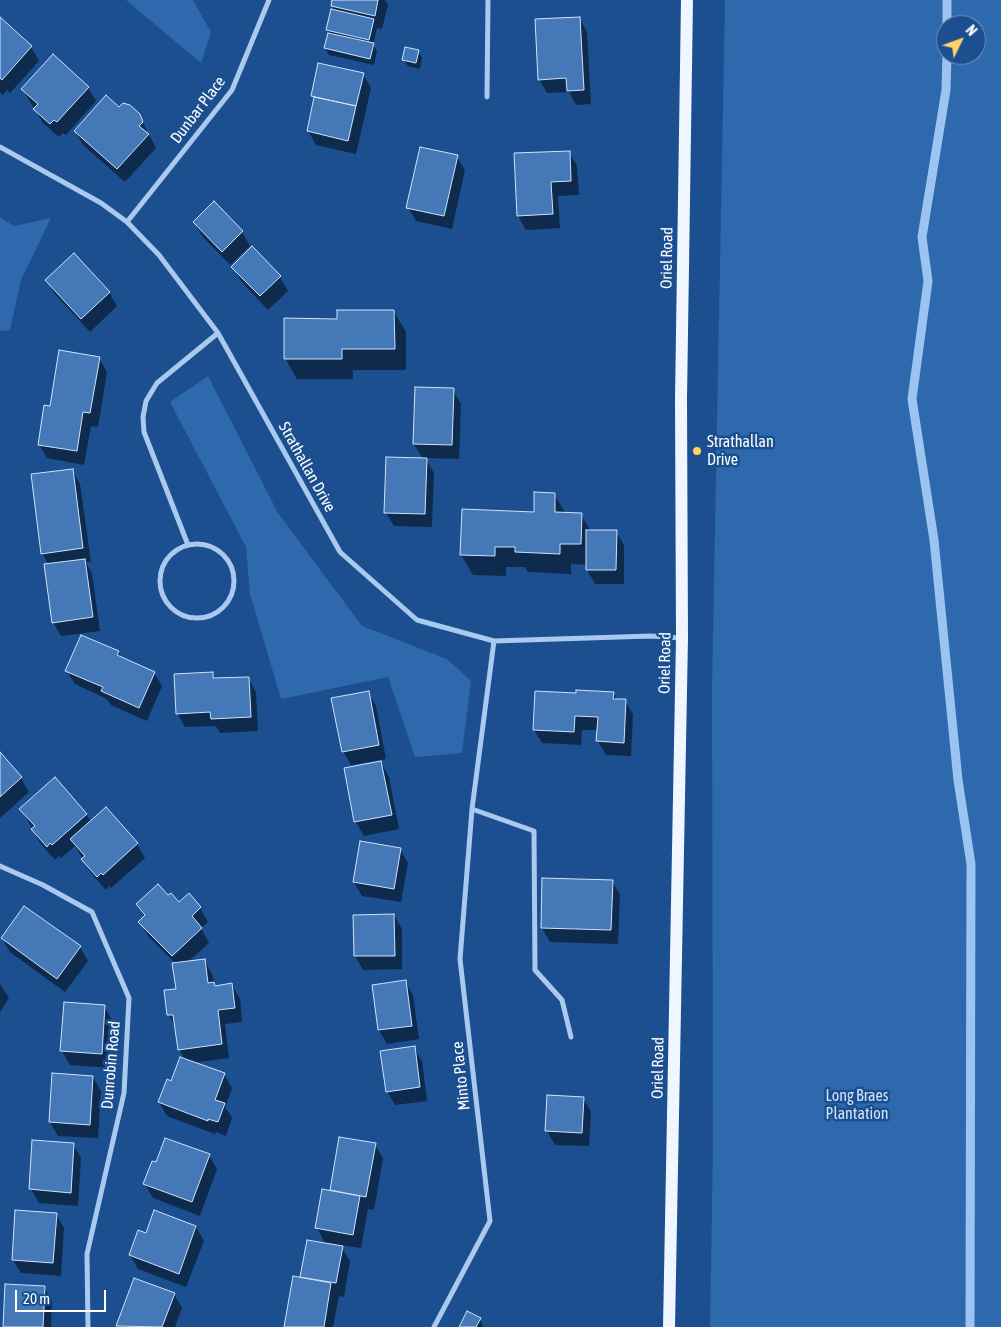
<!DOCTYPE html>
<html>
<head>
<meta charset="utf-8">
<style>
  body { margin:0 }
  #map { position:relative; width:1001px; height:1327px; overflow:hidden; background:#1b4f8f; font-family:"Asap Condensed",sans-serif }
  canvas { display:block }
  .north { position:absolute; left:936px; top:15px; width:50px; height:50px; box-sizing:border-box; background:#1b4f8f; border:1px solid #7695bc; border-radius:50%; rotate:48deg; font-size:14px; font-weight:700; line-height:20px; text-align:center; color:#fff }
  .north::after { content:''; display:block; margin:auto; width:18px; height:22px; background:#ffd166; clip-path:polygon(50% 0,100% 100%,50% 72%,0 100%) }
  .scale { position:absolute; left:15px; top:1290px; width:91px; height:22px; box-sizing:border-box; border:2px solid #fff; border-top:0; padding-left:6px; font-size:15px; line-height:18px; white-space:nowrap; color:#fff; -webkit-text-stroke:4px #1b4f8f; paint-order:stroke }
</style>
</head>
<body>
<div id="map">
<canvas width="1001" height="1327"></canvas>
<div class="north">N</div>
<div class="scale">20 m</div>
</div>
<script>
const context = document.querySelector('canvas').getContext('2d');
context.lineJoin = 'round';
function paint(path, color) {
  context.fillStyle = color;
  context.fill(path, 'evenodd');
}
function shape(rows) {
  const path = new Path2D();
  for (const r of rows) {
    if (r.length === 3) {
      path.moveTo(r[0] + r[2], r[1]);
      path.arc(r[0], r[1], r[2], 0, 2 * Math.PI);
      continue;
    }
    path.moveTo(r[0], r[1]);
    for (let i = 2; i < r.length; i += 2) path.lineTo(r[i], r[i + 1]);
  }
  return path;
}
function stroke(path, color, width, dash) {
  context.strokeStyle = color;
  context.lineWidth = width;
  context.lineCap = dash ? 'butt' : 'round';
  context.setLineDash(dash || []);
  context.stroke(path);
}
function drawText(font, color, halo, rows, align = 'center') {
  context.font = font + ' "Asap Condensed",sans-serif';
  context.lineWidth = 5;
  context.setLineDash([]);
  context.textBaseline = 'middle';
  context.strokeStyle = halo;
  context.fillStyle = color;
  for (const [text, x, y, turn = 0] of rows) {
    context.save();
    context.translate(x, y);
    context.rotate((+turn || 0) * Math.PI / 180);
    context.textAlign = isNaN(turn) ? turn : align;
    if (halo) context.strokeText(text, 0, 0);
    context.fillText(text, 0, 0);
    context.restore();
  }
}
paint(shape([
  [126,0,193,0,211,32,201,63],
  [725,0,1001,0,1001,1327,710,1327,713,1145,712,686],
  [946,25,976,25,976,55,946,55],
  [0,217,14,226,51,218,21,280,10,330,0,331],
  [208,376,278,513,362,626,447,659,471,681,462,753,415,757,388,677,281,699,250,594,246,547,170,402]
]), '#2e69ad');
paint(shape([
  [334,0,385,0,388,5,382,29,377,28,373,45,377,51,374,65,329,55,325,48,329,33,327,30,335,11,332,6],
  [579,18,587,32,591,104,576,105,569,92,547,93,539,79],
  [0,19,31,47,39,61,10,93,7,90,3,95,0,92],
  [418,51,422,58,420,69,408,66,404,60],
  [363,74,371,88,356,154,316,145,308,131,315,101,312,96],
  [88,87,96,101,66,135,63,133,59,137,43,123,23,90],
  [120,109,139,115,156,148,125,182,83,145,75,131],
  [569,152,577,166,579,195,558,196,560,228,526,230,518,216],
  [457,157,465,170,452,229,416,221,408,207],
  [214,203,242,232,250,246,230,265,202,236,194,222],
  [233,267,280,277,288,291,268,310,241,281],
  [47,281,109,292,117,306,90,332,55,294],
  [394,312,406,332,406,370,353,370,353,379,297,379,285,358,339,320],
  [99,358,107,372,98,427,91,426,84,465,47,458,39,444,51,408],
  [453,390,461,404,459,459,425,458,434,473,432,527,394,526,386,513,423,459,414,444],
  [72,470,80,484,91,562,86,562,92,574,100,631,61,636,53,622,49,565,42,553],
  [554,494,566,514,581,514,591,532,616,532,624,545,624,584,595,584,587,570,587,565,571,564,571,574,528,572,525,567,506,567,506,576,473,575,461,555,535,513],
  [82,636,118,652,122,659,154,673,162,686,147,721,111,705,107,699,75,684,67,671],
  [212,674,215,679,248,678,256,692,258,731,220,733,216,726,185,727,177,713],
  [368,692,376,706,386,759,351,765,343,751],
  [536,692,613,693,617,700,625,701,633,714,631,756,606,755,598,741,598,730,582,730,581,745,542,743,534,730],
  [0,754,21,778,29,792,0,818],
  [381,763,389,777,399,829,364,836,356,822,345,769],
  [21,809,86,814,91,822,105,809,137,844,145,858,111,888,109,886,106,890,91,873,75,846,61,858,59,856,55,860,40,843],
  [400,849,408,863,401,902,362,896,354,882],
  [612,881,620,895,618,944,550,942,542,928],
  [188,895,200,908,208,922,201,928,209,943,188,962,204,960,212,974,216,987,232,985,240,999,242,1022,225,1024,229,1058,192,1063,224,1074,232,1088,225,1107,232,1118,226,1136,216,1132,215,1134,167,1116,159,1102,185,1060,179,1049,176,1028,169,1015,177,990,176,964,148,936,140,922,145,918,137,905,168,897,179,904],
  [394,915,402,929,402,969,363,970,355,956],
  [2,939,80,947,88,961,65,992,10,952],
  [405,982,413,995,419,1039,387,1044,379,1030,373,986],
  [0,984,9,998,0,1012],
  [104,1006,112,1020,110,1068,70,1065,62,1051],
  [414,1048,422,1061,427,1101,395,1105,387,1091],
  [93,1077,101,1091,98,1138,58,1136,50,1122],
  [583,1098,591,1112,589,1146,555,1145,547,1131],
  [340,1139,375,1145,383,1158,374,1210,368,1209,361,1248,340,1245,350,1261,344,1297,339,1296,333,1327,285,1327,301,1278,308,1242,326,1245,317,1228,331,1191],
  [73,1144,81,1158,78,1206,39,1203,31,1189],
  [209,1155,217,1169,200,1216,153,1198,145,1184,157,1164],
  [56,1214,64,1228,61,1276,21,1273,13,1260],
  [196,1227,204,1241,186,1287,138,1269,130,1255,146,1235],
  [44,1287,52,1301,51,1327,5,1327],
  [174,1294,182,1308,175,1327,119,1327],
  [480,1319,483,1327,460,1327]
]), '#0007');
stroke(shape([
  [947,25,947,0],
  [947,55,946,90,922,237,928,281,912,399,934,540,958,780,971,864,970,1327]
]), '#9cc4f0', 9);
const building = shape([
  [332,0,378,0,375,16,331,6,332,0],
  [331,9,374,19,369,40,326,30,331,9],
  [0,17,32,46,2,80,0,78,0,17],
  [580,17,584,90,567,91,566,78,538,80,535,19,580,17],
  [328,33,374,43,370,59,324,48,328,33],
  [405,47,419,50,416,63,402,60,405,47],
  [53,54,89,87,57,122,54,120,50,124,33,109,38,104,21,89,53,54],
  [318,63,364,73,356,106,311,96,318,63],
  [106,95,119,107,123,103,130,105,140,114,143,122,139,126,149,134,117,169,74,131,106,95],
  [314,97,356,106,348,141,307,131,314,97],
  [420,147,458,155,444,216,406,208,420,147],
  [570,151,571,181,551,182,553,214,517,216,514,153,570,151],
  [214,201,243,231,222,252,193,222,214,201],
  [252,246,281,276,260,296,231,267,252,246],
  [74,253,110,292,81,319,45,280,74,253],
  [337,310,394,310,395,349,342,349,342,359,284,359,284,318,337,319,337,310],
  [59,350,100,357,90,413,83,412,77,451,38,445,44,405,50,406,59,350],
  [415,387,454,388,452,445,413,444,415,387],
  [386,457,427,458,425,514,384,513,386,457],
  [73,469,83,548,41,554,31,474,73,469],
  [534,492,555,493,555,512,582,513,581,544,560,544,560,554,515,552,515,547,495,547,495,556,460,555,462,509,534,512,534,492],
  [586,530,617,530,616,570,586,570,586,530],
  [85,559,93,617,52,623,44,564,85,559],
  [81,635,119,651,117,655,155,672,139,708,101,691,103,687,65,671,81,635],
  [213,672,213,678,249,677,251,717,211,719,210,712,176,714,174,674,213,672],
  [576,690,614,692,613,699,626,699,624,743,596,741,598,717,575,716,574,732,533,730,535,691,576,693,576,690],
  [369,691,379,745,342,752,331,698,369,691],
  [0,752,22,777,0,797,0,752],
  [381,761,392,815,354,822,344,768,381,761],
  [55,777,87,814,52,845,50,843,47,847,31,829,35,826,19,809,55,777],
  [106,807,138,843,103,875,101,873,97,877,81,859,85,856,70,839,106,807],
  [360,841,401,848,394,889,353,882,360,841],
  [542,878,613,880,611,930,541,928,542,878],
  [158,884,168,895,171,893,179,902,189,893,201,907,192,916,202,928,172,956,138,922,145,915,136,904,158,884],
  [24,906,81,946,57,979,1,938,24,906],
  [394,914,395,956,354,956,353,915,394,914],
  [205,959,208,983,214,982,215,986,232,983,235,1008,218,1010,222,1044,178,1050,173,1015,167,1015,164,990,176,989,172,963,205,959],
  [406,980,412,1026,378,1030,372,985,406,980],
  [64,1002,105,1005,102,1054,60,1051,64,1002],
  [415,1046,420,1087,386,1092,380,1051,415,1046],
  [180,1057,225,1073,215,1100,225,1103,218,1122,208,1119,208,1121,158,1102,167,1079,171,1081,180,1057],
  [52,1073,93,1076,90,1125,49,1122,52,1073],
  [547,1095,584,1097,582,1133,545,1131,547,1095],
  [339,1137,376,1143,366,1197,330,1190,339,1137],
  [165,1138,210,1154,192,1202,143,1184,152,1161,156,1162,165,1138],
  [32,1140,74,1143,71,1193,29,1189,32,1140],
  [322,1189,360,1196,353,1235,315,1228,322,1189],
  [15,1210,57,1213,53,1263,12,1260,15,1210],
  [154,1210,196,1226,179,1274,129,1255,138,1230,146,1233,154,1210],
  [307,1240,343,1246,336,1283,300,1277,307,1240],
  [293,1276,331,1283,324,1327,284,1327,293,1276],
  [134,1278,175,1293,162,1327,116,1326,134,1278],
  [5,1284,45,1286,43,1327,3,1327,5,1284],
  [467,1311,481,1318,476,1327,459,1327,467,1311]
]);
paint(building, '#4478b7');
stroke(building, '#cfe3fa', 1);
stroke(shape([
  [487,97,488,0],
  [0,147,101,203,127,222,159,255,218,333,340,552,417,620,494,641,651,636,681,638],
  [127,222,232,90,269,0],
  [197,581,37],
  [188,545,144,432,143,417,146,401,157,383,218,333],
  [472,809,534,831,535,970,562,1000,571,1037],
  [0,866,43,885,92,912,129,998,124,1093,87,1254,88,1327],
  [434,1327,490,1221,460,959,472,809,494,641]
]), '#a9c9ee', 5);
stroke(shape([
  [669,1327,682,638,681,399,687,0]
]), '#f0f6ff', 12);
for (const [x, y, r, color] of [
  [697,451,5,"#ffd166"]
]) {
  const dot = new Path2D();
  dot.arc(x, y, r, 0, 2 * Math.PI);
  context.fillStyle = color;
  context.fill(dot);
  stroke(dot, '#1b4f8f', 2);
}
drawText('16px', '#fff', '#1b4f8f', [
  ["Dunbar Place",198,110,-53],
  ["Oriel Road",667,258,-89],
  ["Strathallan Drive",307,467,61],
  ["Oriel Road",665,663,-89],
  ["Dunrobin Road",111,1065,-85],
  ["Oriel Road",658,1068,-89],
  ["Minto Place",461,1076,-96]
]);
drawText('16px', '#fff', '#1b4f8f', [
  ["Strathallan",707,442],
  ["Drive",707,460]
], 'left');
drawText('16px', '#cfe3fa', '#1b4f8f', [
  ["Long Braes",857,1096],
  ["Plantation",857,1114]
]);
</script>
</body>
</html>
